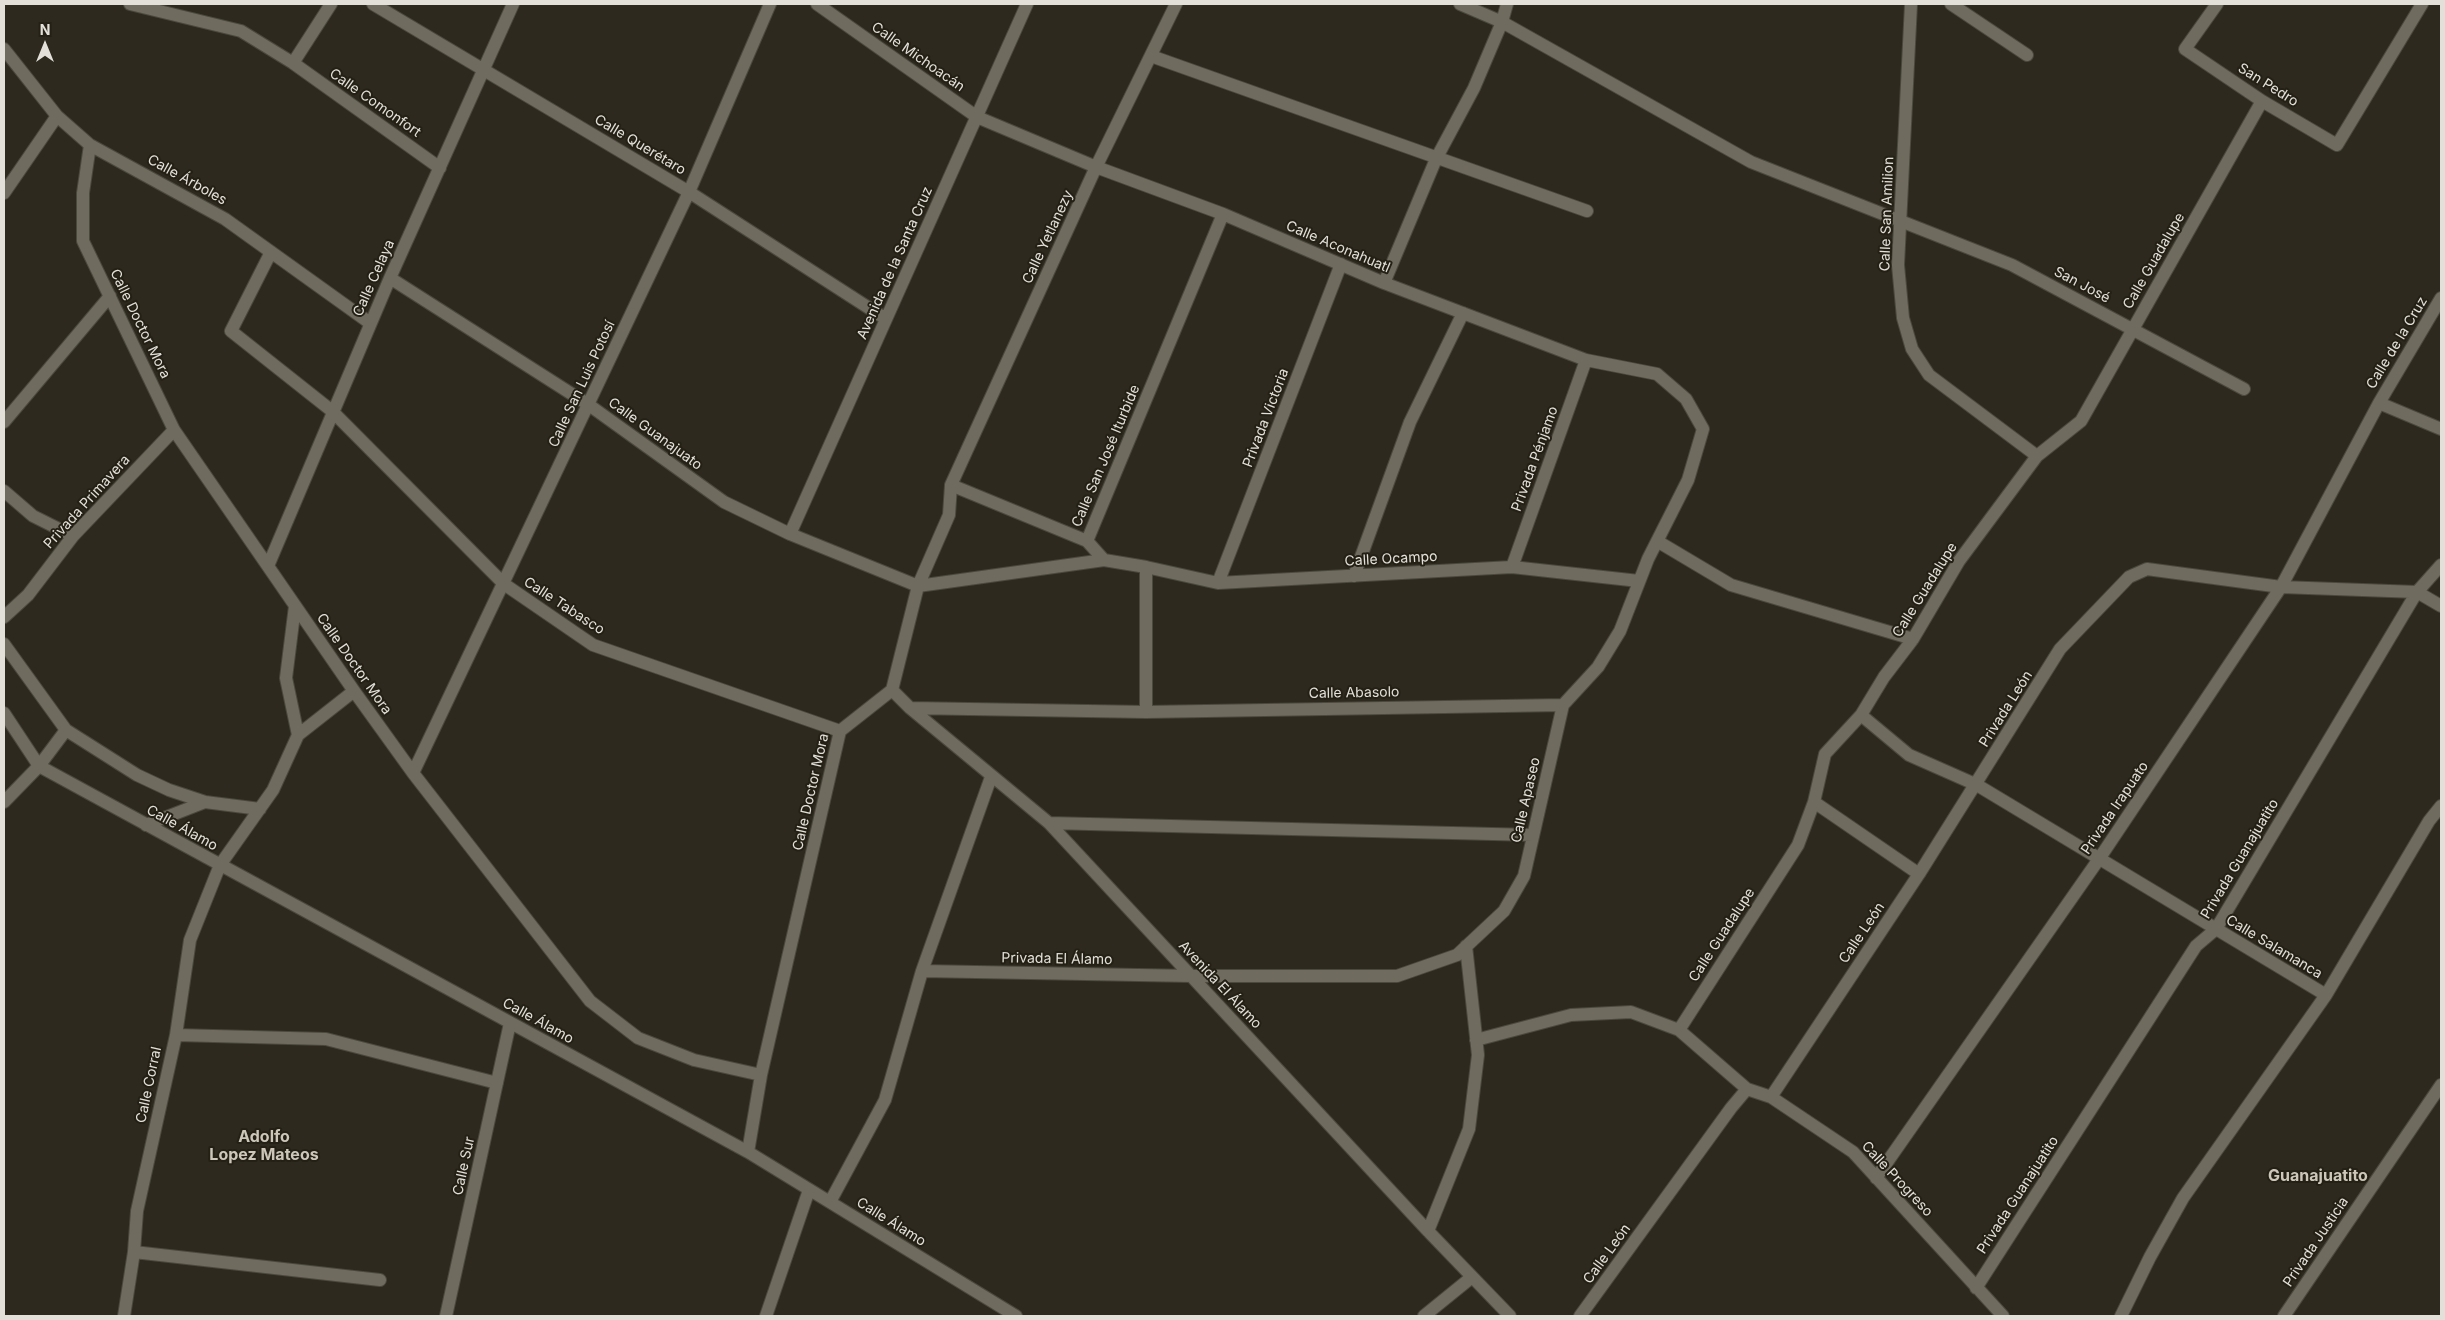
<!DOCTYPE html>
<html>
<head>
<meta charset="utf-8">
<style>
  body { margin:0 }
  #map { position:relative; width:2445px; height:1320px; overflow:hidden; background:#2d291e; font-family:Inter,sans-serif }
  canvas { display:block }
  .frame { position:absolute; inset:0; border:5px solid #e3e0d9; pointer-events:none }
  .north { position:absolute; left:20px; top:20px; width:50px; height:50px; -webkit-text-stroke:4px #242015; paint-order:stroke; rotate:0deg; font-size:14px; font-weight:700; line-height:20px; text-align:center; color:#e3e0d9 }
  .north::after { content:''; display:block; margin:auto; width:18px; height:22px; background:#e3e0d9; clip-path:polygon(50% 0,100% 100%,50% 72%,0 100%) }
</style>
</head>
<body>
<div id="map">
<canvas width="2445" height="1320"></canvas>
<div class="frame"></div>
<div class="north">N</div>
</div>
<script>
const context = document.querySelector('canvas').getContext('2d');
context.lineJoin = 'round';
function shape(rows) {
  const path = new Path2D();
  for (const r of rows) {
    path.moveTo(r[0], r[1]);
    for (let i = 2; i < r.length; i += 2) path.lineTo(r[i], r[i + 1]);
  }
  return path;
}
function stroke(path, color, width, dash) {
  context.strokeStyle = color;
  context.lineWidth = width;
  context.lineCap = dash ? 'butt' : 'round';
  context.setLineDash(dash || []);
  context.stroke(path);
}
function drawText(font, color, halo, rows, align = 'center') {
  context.font = font + ' Inter,sans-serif';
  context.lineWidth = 4;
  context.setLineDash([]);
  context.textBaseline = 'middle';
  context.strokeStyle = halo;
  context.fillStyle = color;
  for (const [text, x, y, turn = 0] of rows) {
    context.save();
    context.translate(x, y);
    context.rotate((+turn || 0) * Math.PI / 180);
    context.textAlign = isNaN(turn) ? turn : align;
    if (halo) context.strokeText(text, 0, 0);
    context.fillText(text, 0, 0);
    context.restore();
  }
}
const minor = shape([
  [130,4,241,31,293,63,440,168],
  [373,4,689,192,886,319],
  [817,4,977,117,1096,167,1223,214,1384,283,1586,360,1657,374,1686,399,1703,429,1688,480,1648,559,1620,631,1598,667,1563,705,1524,876,1504,911,1457,955,1397,976,1192,976,922,971],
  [1460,4,1502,22,1751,162,2012,265,2244,389],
  [1911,4,1898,265,1903,318,1912,349,1929,375,2037,456],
  [1951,4,2027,55],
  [2217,4,2185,49,2262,101,2337,145,2422,4],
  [4,49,57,116,90,145,225,219,370,323],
  [1151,56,1587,211],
  [293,63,331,4],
  [90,145,83,193,83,241,174,430,354,691,413,773,590,1001,638,1038,694,1060,761,1075],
  [4,193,57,116],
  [271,252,231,331,332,411,504,584,593,645,840,731],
  [390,278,589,405,724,502,790,534,918,586,1104,560],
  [1384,283,1436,159,1474,88,1502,22,1507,4],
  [2379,403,2441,429],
  [4,422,110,296],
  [951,485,1087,541,1104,560,1146,567,1146,712],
  [4,491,33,516,73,536],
  [790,534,1027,4],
  [1087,541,1223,214],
  [1657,541,1731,585,1913,639],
  [268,566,390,278,513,4],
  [1146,567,1218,583,1512,567,1639,581],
  [1512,567,1586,360],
  [1354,576,1410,422,1463,313],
  [1218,583,1341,264],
  [295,606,286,678,298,735],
  [4,617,28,595,73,536,174,430],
  [4,644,66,730,137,775,169,790,205,802,260,809],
  [892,690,910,708,1049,823,1428,1231,1510,1316],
  [910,708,1146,712,1563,705],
  [4,713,39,766,748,1152,1016,1316],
  [1861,715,1909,755,1977,785,2326,995],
  [413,773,689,192,770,4],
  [4,802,39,766,66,730],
  [1814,802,1919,874],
  [1049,823,1533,835],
  [146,825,205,802],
  [176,1035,326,1039,497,1083],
  [1476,1040,1571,1015,1631,1012,1679,1030],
  [1771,1097,1919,874,2060,649,2129,577,2147,569,2281,587,2417,592,2441,606],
  [748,1152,761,1075,840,731,892,690,918,586,949,515,951,485,1096,167,1176,4],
  [1876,1178,2099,859,2281,587,2379,403,2441,298],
  [830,1202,885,1100,922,971,991,777],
  [1428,1231,1469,1129,1478,1055,1466,946],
  [134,1252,380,1280],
  [1976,1288,2196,946,2216,929,2417,592,2441,565],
  [124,1316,134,1252,137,1211,176,1035,190,940,220,865,273,790,298,735,354,691],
  [446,1316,510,1023],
  [766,1316,809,1190],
  [1424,1316,1472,1277],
  [1580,1316,1731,1108,1747,1089],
  [2003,1316,1853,1152,1771,1097,1747,1089,1679,1030,1798,845,1814,802,1825,754,1861,715,1884,677,1913,639,1959,561,2037,456,2081,421,2262,101],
  [2121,1316,2150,1257,2183,1198,2326,995,2429,821,2441,806],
  [2284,1316,2441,1085]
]);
stroke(minor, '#4b483e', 14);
stroke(minor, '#706b5f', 12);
drawText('14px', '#e3e0d9', '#242015', [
  ["Calle Michoacán",918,57,35],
  ["San Pedro",2268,85,32],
  ["Calle Comonfort",375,103,35],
  ["Calle Querétaro",640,145,31],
  ["Calle Árboles",187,180,29],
  ["Calle San Amilion",1887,214,-88],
  ["Calle Yetlanezy",1048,237,-65],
  ["Calle Aconahuatl",1338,247,23],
  ["Calle Guadalupe",2154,261,-60],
  ["Avenida de la Santa Cruz",895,263,-66],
  ["Calle Celaya",374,278,-66],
  ["San José",2082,285,28],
  ["Calle Doctor Mora",140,324,64],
  ["Calle de la Cruz",2397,343,-59],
  ["Calle San Luis Potosí",582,384,-65],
  ["Privada Victoria",1266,418,-69],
  ["Calle Guanajuato",655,434,36],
  ["Calle San José Iturbide",1106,456,-67],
  ["Privada Pénjamo",1535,459,-70],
  ["Privada Primavera",87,502,-48],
  ["Calle Ocampo",1391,559,-3],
  ["Calle Guadalupe",1925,590,-58],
  ["Calle Tabasco",564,606,33],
  ["Calle Doctor Mora",354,664,55],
  ["Calle Abasolo",1354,693,-1],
  ["Privada León",2006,709,-58],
  ["Calle Doctor Mora",811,792,-77],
  ["Calle Apaseo",1526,800,-77],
  ["Privada Irapuato",2115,808,-56],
  ["Calle Álamo",182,828,29],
  ["Privada Guanajuatito",2240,859,-59],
  ["Calle León",1862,933,-56],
  ["Calle Guadalupe",1722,935,-57],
  ["Calle Salamanca",2274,947,31],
  ["Privada El Álamo",1057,959,1],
  ["Avenida El Álamo",1220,985,47],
  ["Calle Álamo",538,1021,29],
  ["Calle Corral",149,1085,-78],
  ["Calle Sur",464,1166,-78],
  ["Calle Progreso",1897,1179,47],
  ["Privada Guanajuatito",2018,1195,-57],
  ["Calle Álamo",891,1222,32],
  ["Privada Justicia",2316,1242,-56],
  ["Calle León",1607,1254,-54]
]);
drawText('bold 16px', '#ccc7b9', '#242015', [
  ["Adolfo",264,1137],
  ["Lopez Mateos",264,1155],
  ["Guanajuatito",2318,1176]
]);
</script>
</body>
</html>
